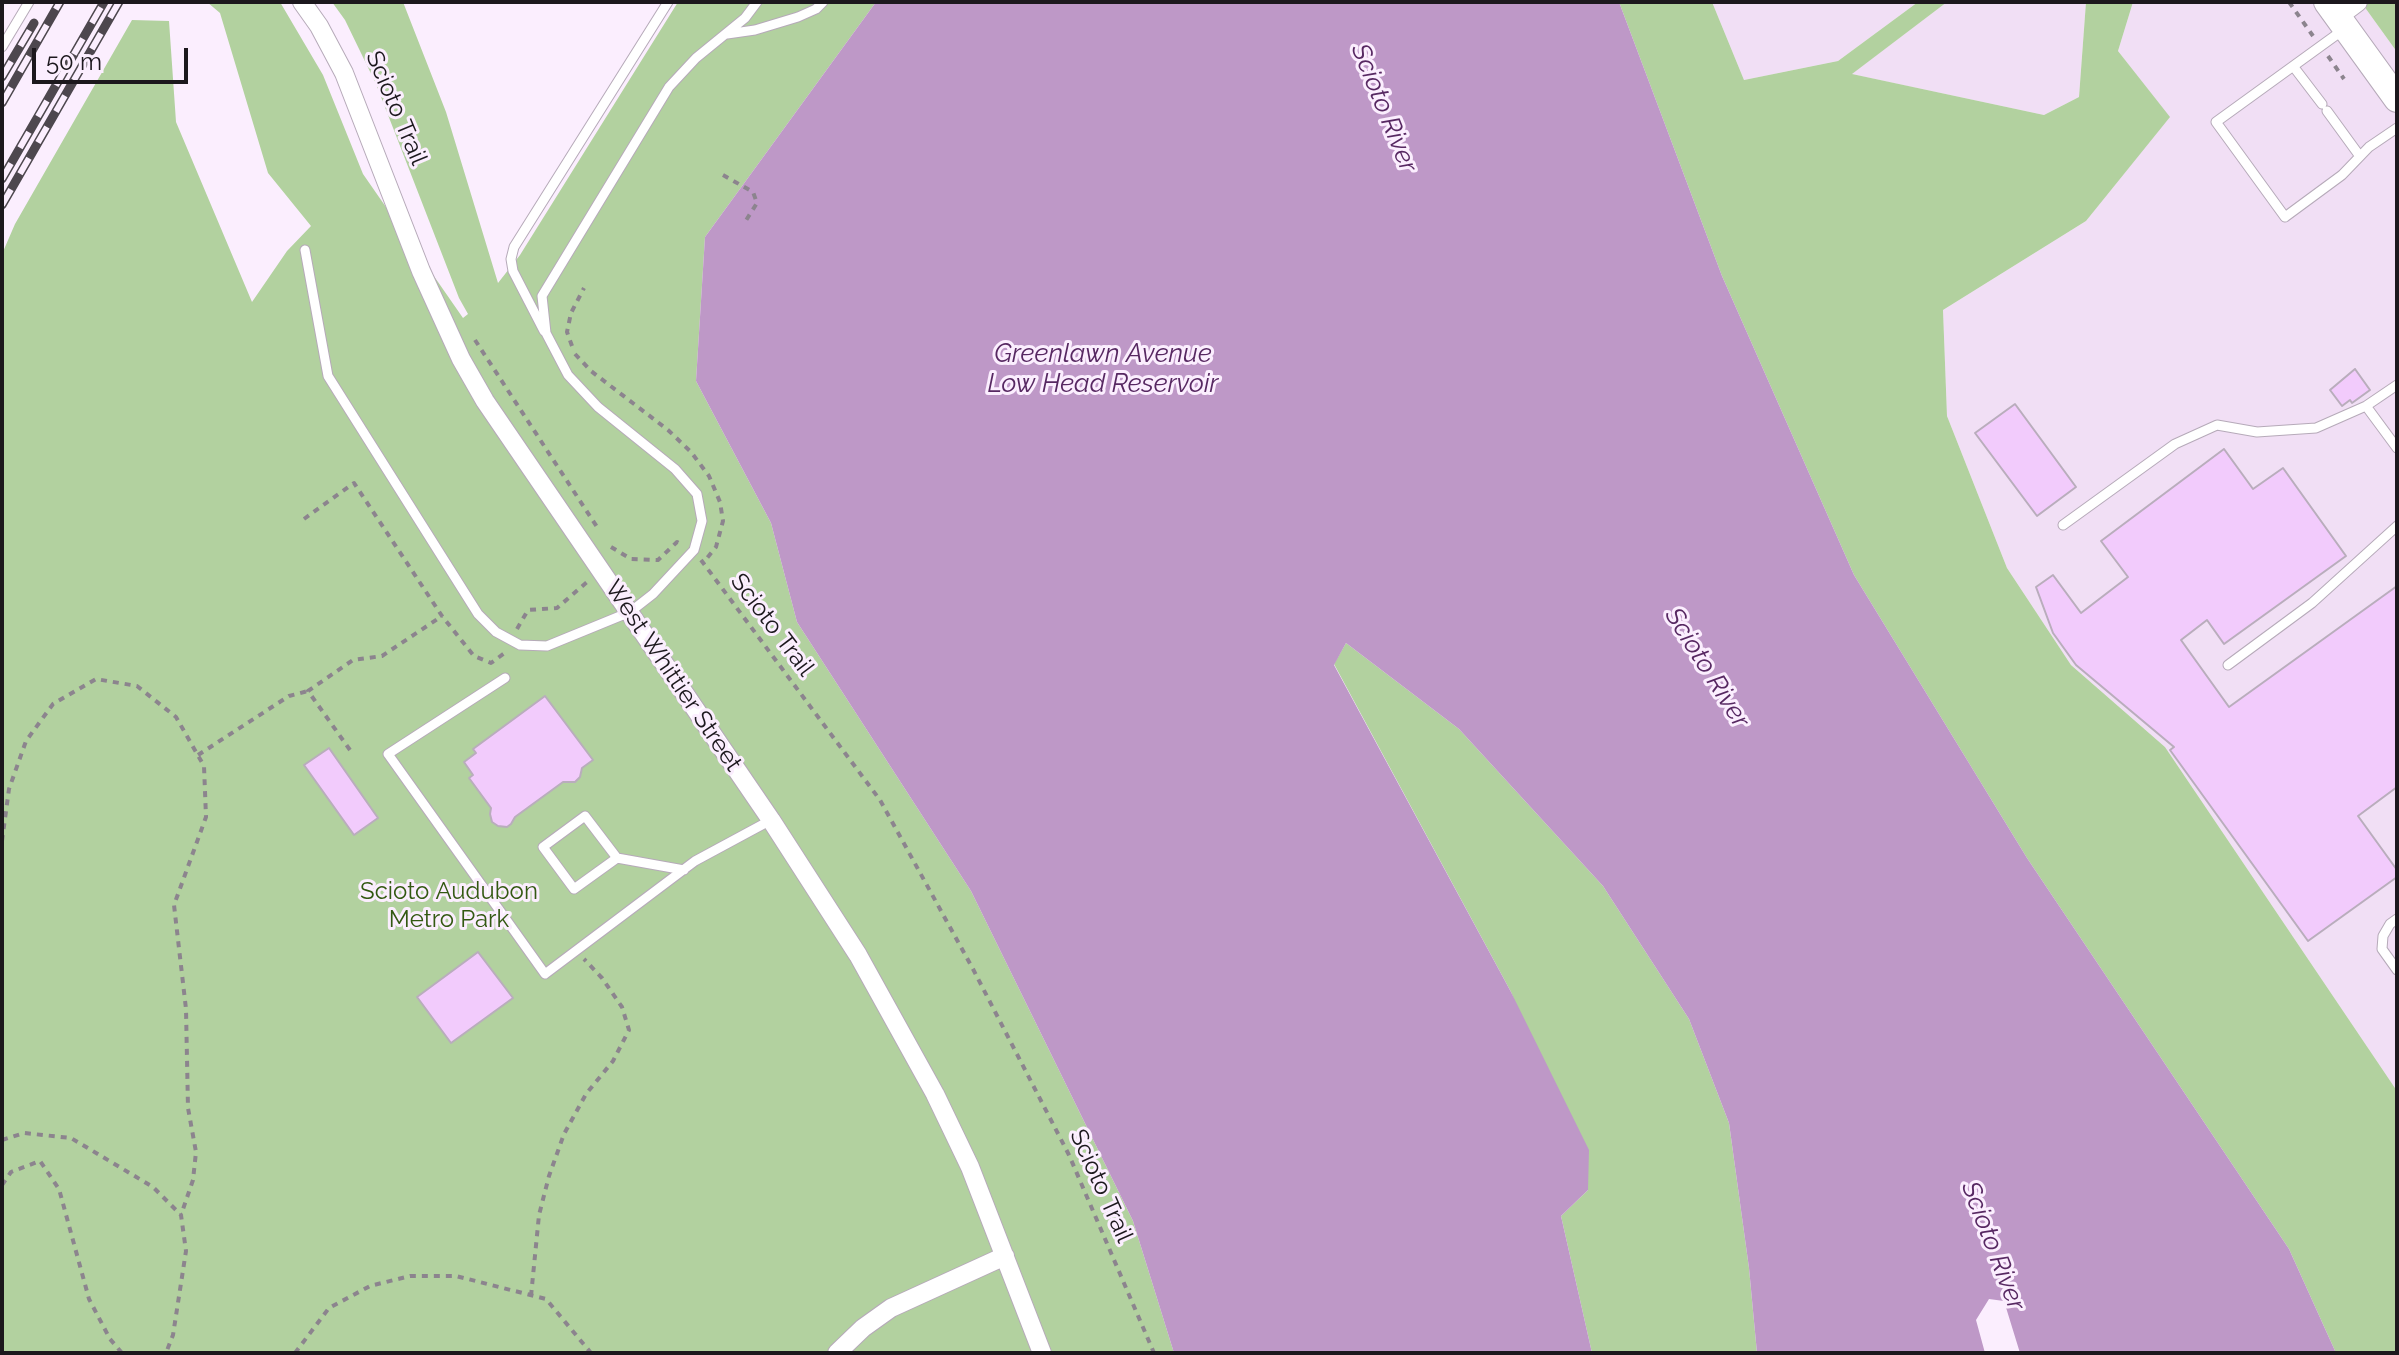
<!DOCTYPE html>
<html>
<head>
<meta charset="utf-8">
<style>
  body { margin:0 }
  #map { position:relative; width:2399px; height:1355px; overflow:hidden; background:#fbeefe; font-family:Raleway,sans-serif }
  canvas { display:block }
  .frame { position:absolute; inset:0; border:4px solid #1c181d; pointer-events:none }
  .scale { position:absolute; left:32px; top:48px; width:156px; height:36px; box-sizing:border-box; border:4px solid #1c181d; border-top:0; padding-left:10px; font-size:24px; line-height:28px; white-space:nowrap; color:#1c181d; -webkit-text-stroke:6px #fbeefe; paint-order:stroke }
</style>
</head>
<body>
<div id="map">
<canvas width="2399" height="1355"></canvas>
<div class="frame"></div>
<div class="scale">50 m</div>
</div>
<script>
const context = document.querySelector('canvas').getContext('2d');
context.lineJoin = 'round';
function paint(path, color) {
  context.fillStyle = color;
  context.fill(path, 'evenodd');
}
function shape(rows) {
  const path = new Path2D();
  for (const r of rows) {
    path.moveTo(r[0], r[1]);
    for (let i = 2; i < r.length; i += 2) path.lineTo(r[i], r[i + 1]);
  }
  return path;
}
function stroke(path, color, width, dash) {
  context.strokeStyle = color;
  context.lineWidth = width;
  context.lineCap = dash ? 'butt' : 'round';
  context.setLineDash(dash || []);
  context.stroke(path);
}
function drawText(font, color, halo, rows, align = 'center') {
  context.font = font + ' Raleway,sans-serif';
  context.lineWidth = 6;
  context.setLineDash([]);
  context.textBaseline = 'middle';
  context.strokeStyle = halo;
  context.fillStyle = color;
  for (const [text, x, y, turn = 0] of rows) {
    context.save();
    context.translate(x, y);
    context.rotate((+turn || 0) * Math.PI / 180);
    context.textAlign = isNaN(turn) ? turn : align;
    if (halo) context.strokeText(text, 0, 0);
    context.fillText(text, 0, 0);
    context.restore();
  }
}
paint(shape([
  [1712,2,1918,2,1838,61,1744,80],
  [1947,2,2086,2,2079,97,2044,115,1851,74],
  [2133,2,2361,2,2397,52,2397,1091,2165,747,2071,665,2007,568,1947,416,1943,310,2086,221,2169,117,2118,51]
]), '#f1dff5');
paint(shape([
  [207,2,280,2,323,75,363,174,463,318,468,314,459,298,376,84,345,20,332,2,403,2,446,112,498,283,520,255,678,2,876,2,705,237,696,381,771,523,797,622,971,891,1133,1221,1174,1353,2,1353,2,254,15,224,132,20,169,21,176,122,252,302,287,251,311,226,268,173,220,13],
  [1619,2,1712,2,1744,80,1838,61,1918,2,1947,2,1852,74,2044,115,2079,97,2086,2,2133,2,2118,51,2170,117,2086,221,1943,310,1947,416,2007,568,2071,665,2165,747,2397,1091,2397,1353,2336,1353,2289,1249,2027,858,1854,575,1722,276],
  [2361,2,2397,2,2397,52],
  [1346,643,1459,729,1603,886,1689,1019,1729,1123,1749,1268,1757,1353,1592,1353,1561,1216,1588,1190,1511,992,1334,664]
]), '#b2d19f');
paint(shape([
  [876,2,1619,2,1722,276,1854,575,2027,858,2289,1249,2336,1353,2020,1353,2004,1301,1989,1299,1976,1320,1985,1353,1757,1353,1749,1268,1729,1123,1689,1019,1603,886,1459,729,1346,643,1334,665,1511,992,1589,1150,1588,1190,1561,1216,1592,1353,1174,1353,1133,1221,971,891,797,622,771,523,696,381,705,237]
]), '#be98c7');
const building = shape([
  [2355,369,2370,390,2352,403,2350,400,2342,406,2330,390,2355,369],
  [2015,404,2076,487,2037,516,1975,433,2015,404],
  [2224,449,2253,489,2283,468,2346,556,2224,644,2207,620,2181,640,2229,707,2397,586,2397,787,2358,816,2397,870,2397,877,2308,941,2170,750,2174,747,2076,665,2053,633,2036,587,2053,575,2081,613,2128,577,2101,541,2224,449],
  [545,696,593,760,582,768,580,777,575,782,563,782,515,817,511,824,507,827,498,826,492,822,490,814,491,808,469,778,473,775,464,762,476,753,473,749,545,696],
  [329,748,378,818,354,835,304,765,329,748],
  [478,952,513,998,451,1043,417,997,478,952]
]);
paint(building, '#f2cbfc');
stroke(building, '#b9adbc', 2);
const lane = shape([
  [2343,30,2216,122,2285,217,2342,175,2369,147,2397,128],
  [727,34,755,30,798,17,816,9,823,2],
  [2,47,29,2],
  [2293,66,2322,104],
  [2327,111,2359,155],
  [305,250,328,376,478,614,496,632,520,645,547,646,630,612,653,594,694,550,702,521,697,494,675,469,598,407,568,375,546,333,542,296,669,87,696,58,745,18,757,2],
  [544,331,513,271,511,259,514,247,668,2],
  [2397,385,2366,406,2397,448],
  [2063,525,2175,444,2217,425,2257,432,2316,428,2366,406],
  [2228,665,2312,603,2397,526],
  [505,678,388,754,545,974,695,861,771,820],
  [617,858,574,889,543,847,585,816,617,858,684,870],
  [2397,919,2390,924,2383,936,2382,949,2397,970]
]);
const street = shape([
  [302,2,319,26,344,73,421,271,461,359,485,401,771,820,858,955,935,1094,970,1167,1042,1353],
  [2338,17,2358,2],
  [837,1353,863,1328,891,1308,1005,1256]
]);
const secondary = shape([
  [2327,2,2397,99]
]);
stroke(lane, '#b6aab9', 11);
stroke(street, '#b6aab9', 20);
stroke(secondary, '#b6aab9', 28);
stroke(shape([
  [2289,2,2313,36],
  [2328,56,2344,79],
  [723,175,753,192,757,203,745,222],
  [475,340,599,530],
  [572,346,567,332,571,313,584,288],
  [575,354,591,371,668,430,691,452,709,476,720,502,723,521,716,547,707,558],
  [304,519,354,483,442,616,474,656,491,663,506,652],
  [611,547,631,559,658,560,677,542,682,545],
  [701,560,880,800,973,969,1069,1155,1154,1353],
  [517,629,528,610,557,608,587,582],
  [350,750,308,691,353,660,382,656,442,616],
  [198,755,289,696,308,691],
  [2,841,9,789,26,741,53,704,96,679,137,686,176,717,204,766,206,817,174,905,186,1009,188,1108,196,1152,193,1180,181,1215],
  [2,1140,24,1133,71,1138,153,1187,181,1215,186,1251,173,1335,166,1353],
  [2,1185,11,1172,40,1161,59,1189,89,1299,110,1339,122,1353],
  [531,1296,539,1215,549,1176,564,1134,586,1094,613,1061,629,1030,622,1007,602,978,584,959],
  [295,1353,329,1308,370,1286,410,1276,456,1276,546,1299,591,1353]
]), '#8c848e', 4, [6, 6]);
stroke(lane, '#fff', 9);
stroke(street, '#fff', 18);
stroke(secondary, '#fff', 26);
const rail = shape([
  [2,77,34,23],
  [2,103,60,2],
  [2,179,104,2],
  [2,205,119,2]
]);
stroke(rail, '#4d474e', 9);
stroke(rail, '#fbeefe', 6, [18]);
drawText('24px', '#1c181d', '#fbeefe', [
  ["Scioto Trail",396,108,67],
  ["Scioto Trail",772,625,53],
  ["West Whittier Street",673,676,56],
  ["Scioto Trail",1101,1186,66]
]);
drawText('24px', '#335912', '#fbeefe', [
  ["Scioto Audubon",449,892],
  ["Metro Park",449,920]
]);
drawText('italic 26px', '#572862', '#fbeefe', [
  ["Scioto River",1384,108,68],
  ["Greenlawn Avenue",1103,354],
  ["Low Head Reservoir",1103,384],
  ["Scioto River",1707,668,58],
  ["Scioto River",1993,1246,69]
]);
</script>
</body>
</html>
